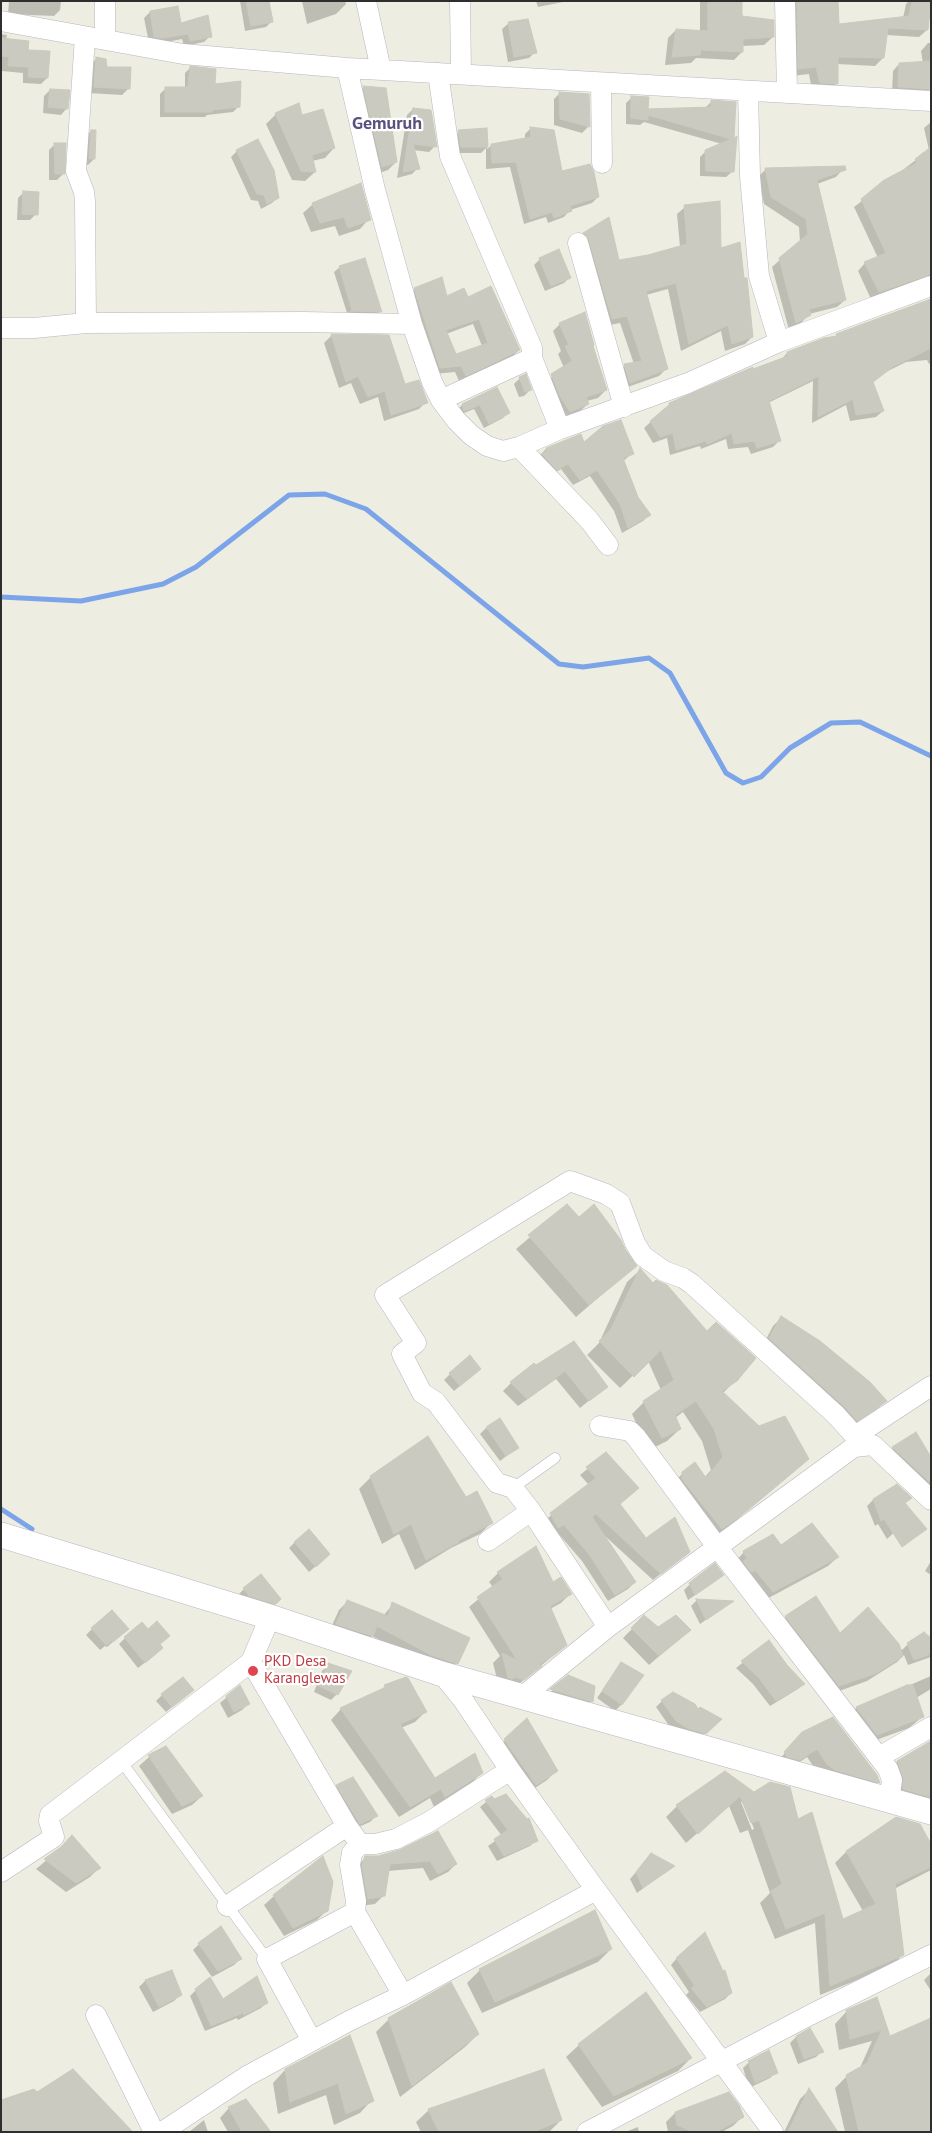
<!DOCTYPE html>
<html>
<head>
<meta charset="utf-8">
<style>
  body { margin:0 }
  #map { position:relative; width:932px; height:2133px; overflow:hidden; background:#eeede2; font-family:"PT Sans",sans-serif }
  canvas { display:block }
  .frame { position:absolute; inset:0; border:2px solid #2e2e2e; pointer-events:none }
</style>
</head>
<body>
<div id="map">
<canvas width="932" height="2133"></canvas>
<div class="frame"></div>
</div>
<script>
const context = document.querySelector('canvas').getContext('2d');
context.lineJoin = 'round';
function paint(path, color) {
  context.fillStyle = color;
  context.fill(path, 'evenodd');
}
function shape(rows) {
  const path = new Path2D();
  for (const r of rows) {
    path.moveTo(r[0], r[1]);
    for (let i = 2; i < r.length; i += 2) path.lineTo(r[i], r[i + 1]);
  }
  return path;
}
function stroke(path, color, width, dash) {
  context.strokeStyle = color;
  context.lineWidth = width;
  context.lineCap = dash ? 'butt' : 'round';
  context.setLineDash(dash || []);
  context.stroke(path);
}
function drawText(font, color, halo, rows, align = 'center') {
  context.font = font + ' "PT Sans",sans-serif';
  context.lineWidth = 4.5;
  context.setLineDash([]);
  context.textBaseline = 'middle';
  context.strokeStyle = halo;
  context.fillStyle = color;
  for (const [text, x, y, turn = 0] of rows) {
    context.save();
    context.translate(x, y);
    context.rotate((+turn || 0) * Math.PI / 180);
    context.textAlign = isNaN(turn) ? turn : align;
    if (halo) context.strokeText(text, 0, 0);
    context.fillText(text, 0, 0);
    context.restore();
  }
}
paint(shape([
  [9,1,61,1,60,10,54,16,8,14],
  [240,1,268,1,272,21,266,27,245,31],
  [302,1,345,1,346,4,336,14,307,24],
  [536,1,568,1,538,7],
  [700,1,740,1,741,17,773,37,764,45,742,46,742,52,734,60,696,58,691,63,665,65,668,38,676,30,700,32],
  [785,1,837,1,838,25,903,18,906,4,909,1,930,1,927,30,919,37,886,35,883,58,875,66,837,64,837,83,829,91,812,90,809,74,791,76],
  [150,12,210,36,204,42,184,46,182,39,156,44,149,43,144,18],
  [509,23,535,52,529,58,508,62,502,29],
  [1,34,7,35,6,40,27,51,47,78,41,84,23,83,23,73,2,71],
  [928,43,931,43,930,89,924,95,892,93,893,71,899,64,923,63,921,51],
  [96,59,105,68,129,68,128,89,122,95,88,93,90,65],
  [190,68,214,85,238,107,233,112,207,115,205,117,160,117,160,94,166,88,185,88,185,73],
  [364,87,396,162,388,170,374,175,356,95],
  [50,90,67,108,61,115,43,113,44,96],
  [560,93,588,95,588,127,582,133,554,125,554,99],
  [632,97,647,110,705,108,711,102,735,103,733,171,726,177,700,176,700,157,706,151,722,144,644,122,640,125,626,124,626,103],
  [298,105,301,117,334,148,325,158,312,161,315,172,305,181,292,180,266,124,276,114],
  [413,109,435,146,429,152,413,150,418,168,412,174,397,178,407,115],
  [931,122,931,277,871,299,858,271,865,263,878,258,854,207,929,150,924,128],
  [531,128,561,173,598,197,592,203,570,210,564,217,548,223,546,217,524,224,510,167,486,169,486,148,481,153,455,153,453,138,459,132,486,130,487,149,492,145,525,139,525,134],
  [91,131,94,159,88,165,83,165,85,137],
  [55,144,63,174,57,180,49,180,49,150],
  [237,151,278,197,272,203,261,209,258,201,251,200,231,157],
  [844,168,836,177,817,184,845,300,837,307,809,314,802,322,789,330,772,267,800,242,799,227,764,204,758,177,765,170],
  [24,192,36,214,30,220,17,220,18,198],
  [313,204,369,219,360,229,339,236,335,226,311,232,303,213],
  [685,207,720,249,752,337,745,344,725,351,721,331,681,351,668,289,646,295,666,369,659,376,622,389,618,373,625,365,634,364,620,323,605,326,577,241,584,234,618,261,648,256,680,247,677,214],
  [540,259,570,277,564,283,545,291,534,265],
  [340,267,380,311,375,316,348,316,334,272],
  [415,289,446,298,468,298,519,350,513,356,459,381,455,372,434,374,409,295],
  [473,324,482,346,455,355,446,334],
  [931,300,931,363,929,364,927,360,906,362,886,372,872,383,883,411,876,417,850,421,846,405,812,423,813,381,768,403,779,441,773,447,751,454,748,447,728,449,726,439,701,449,700,446,670,455,667,438,653,443,644,428,670,404,781,360,787,353,834,338,837,335],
  [560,324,606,390,598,398,587,401,588,404,580,411,563,419,544,383,564,368,558,354,561,351,553,331],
  [331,336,388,337,404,386,426,402,419,409,384,421,378,397,360,404,351,383,339,388,324,343],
  [520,378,530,390,524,396,519,397,514,384],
  [497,389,508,412,503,418,484,428,474,409,459,415,457,410,462,405],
  [584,444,633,453,623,461,637,497,649,515,643,521,622,533,614,511,590,476,573,485,561,469,551,475,540,455,546,449],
  [567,1206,578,1219,624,1250,635,1266,576,1317,516,1249],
  [640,1270,736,1380,723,1393,759,1428,808,1458,734,1522,709,1541,670,1486,683,1473,704,1478,711,1470,702,1441,683,1412,675,1418,680,1429,667,1441,649,1450,632,1414,644,1402,661,1390,648,1361,620,1388,587,1355,599,1343,627,1282],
  [781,1318,885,1401,878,1408,848,1428,762,1347,773,1326],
  [574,1342,606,1387,580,1408,556,1379,518,1406,503,1391,511,1383],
  [450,1374,473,1375,454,1391,444,1380],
  [486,1428,517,1448,500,1461,480,1434],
  [893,1448,931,1458,931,1495,887,1454],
  [606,1454,637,1488,619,1504,646,1539,688,1552,653,1580,605,1536,635,1582,628,1589,608,1601,582,1561,556,1531,551,1535,544,1521,589,1485,580,1475],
  [371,1477,466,1499,491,1523,480,1534,451,1548,415,1570,399,1534,382,1544,359,1489],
  [910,1498,904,1504,907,1521,887,1539,878,1524,875,1526,867,1506,873,1500],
  [295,1542,323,1560,309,1572,289,1548],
  [781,1547,838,1557,828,1566,763,1601,735,1562,744,1552],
  [931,1561,931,1575,925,1571],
  [498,1573,552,1584,570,1594,561,1603,550,1609,566,1645,514,1688,499,1687,493,1663,500,1656,469,1607,493,1587,489,1582],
  [722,1575,716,1581,688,1600,684,1590,690,1584],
  [244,1589,280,1599,274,1605,238,1595],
  [697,1600,731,1602,700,1624,691,1606],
  [347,1602,383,1616,393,1604,457,1663,449,1671,423,1663,372,1636,364,1644,329,1632,339,1610],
  [868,1608,902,1650,908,1644,931,1639,931,1657,908,1665,904,1655,897,1662,867,1681,831,1694,778,1625,786,1617,840,1635],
  [644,1617,658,1628,689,1630,649,1665,623,1638],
  [92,1629,121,1635,107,1647,105,1646,100,1650,86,1635],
  [148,1631,168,1636,159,1645,156,1654,138,1668,119,1644,125,1638],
  [769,1642,786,1666,804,1684,798,1689,770,1706,753,1684,736,1668],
  [621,1664,621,1705,615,1711,597,1698],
  [328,1665,337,1694,331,1700,314,1692,322,1671],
  [931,1676,931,1689,916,1698,922,1717,909,1728,868,1743,848,1717,856,1708],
  [568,1677,591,1701,585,1707,546,1696],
  [406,1678,425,1712,415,1722,401,1728,434,1780,481,1773,471,1784,434,1807,430,1798,399,1817,331,1720,341,1709,380,1692,385,1686],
  [239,1687,248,1704,242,1710,228,1718,220,1703],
  [192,1690,166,1712,156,1701,162,1695],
  [662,1701,698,1710,720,1719,699,1739,670,1727,656,1707],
  [526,1720,556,1771,547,1780,526,1794,495,1750],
  [803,1733,878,1782,869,1791,818,1773,807,1757,790,1769,776,1763],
  [931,1742,931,1810,894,1798,888,1771,897,1762],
  [166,1748,202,1796,192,1805,172,1814,139,1766,149,1757],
  [725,1773,754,1794,797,1821,842,1920,863,1911,835,1863,846,1852,896,1818,931,1847,931,1870,894,1889,903,1954,892,1966,820,1995,815,1923,775,1939,760,1903,770,1893,748,1830,740,1833,729,1806,686,1843,666,1817,677,1806],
  [741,1802,744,1802,754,1829,752,1830],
  [337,1786,376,1816,370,1822,354,1829,331,1792],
  [492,1797,536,1840,530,1846,497,1861,488,1846,502,1836,480,1807],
  [60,1849,99,1868,90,1877,66,1892,36,1869],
  [399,1852,456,1864,448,1872,430,1881,423,1868,388,1871,383,1896,375,1904,360,1906,358,1865,366,1857,378,1857],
  [651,1855,673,1866,637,1893,630,1879],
  [274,1896,327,1910,317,1920,284,1936,264,1905],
  [199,1944,240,1959,234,1965,212,1977,193,1950],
  [611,1949,598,1962,482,2013,467,1983,480,1970],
  [677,1958,731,1993,725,1999,700,2012,686,1995,689,1992,671,1965],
  [171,1972,180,1995,174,2001,153,2012,139,1987,145,1981],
  [931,1973,931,1991,924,1980],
  [196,1990,223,2001,267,2002,261,2008,238,2020,237,2018,205,2031,190,1996],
  [876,1998,889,2038,931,2132,845,2132,835,2088,847,2076,859,2070,872,2041,839,2050,835,2024,847,2011],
  [389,2019,478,2034,465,2047,400,2097,376,2032],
  [810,2030,822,2051,816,2057,798,2064,790,2043,796,2037],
  [349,2037,372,2100,360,2113,334,2125,326,2095,278,2114,273,2083,285,2070],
  [579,2045,691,2058,678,2071,602,2107,566,2057],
  [749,2062,776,2072,770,2078,749,2088,743,2068],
  [809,2090,837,2132,784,2132,800,2099],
  [229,2108,269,2132,228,2132,220,2118],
  [429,2110,561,2120,549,2132,421,2132,416,2122],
  [675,2113,742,2117,733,2126,722,2132,668,2132,666,2122],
  [204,2120,208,2132,189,2132],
  [638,2127,639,2132,625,2132]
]), '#0003');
stroke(shape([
  [1,597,81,601,163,584,196,567,289,495,325,494,366,509,559,664,583,667,649,658,670,673,726,773,743,783,761,777,790,748,831,723,860,722,931,756],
  [1,1509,32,1529]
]), '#7ca4e8', 5);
const building = shape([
  [246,1,269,1,273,22,251,26,246,1],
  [708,1,742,1,742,16,774,20,774,37,743,39,743,52,701,50,700,55,672,57,676,29,708,31,708,1],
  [797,1,838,1,839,24,909,16,912,1,931,1,928,30,888,28,884,58,838,57,838,84,820,83,816,67,798,69,797,1],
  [178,6,181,23,208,15,212,37,190,41,188,34,163,38,154,37,150,11,178,6],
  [528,19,537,53,514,57,508,22,528,19],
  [1,38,29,41,28,50,50,51,48,78,28,77,29,67,8,66,9,57,1,56,1,38],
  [96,57,106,59,107,67,131,67,130,89,94,87,96,57],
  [931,61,931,89,898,87,899,63,931,61],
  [190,66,216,69,215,84,241,81,240,107,212,110,212,112,165,112,165,87,188,87,190,66],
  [363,86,386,88,397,162,382,167,363,86],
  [50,89,70,90,68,109,48,107,50,89],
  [559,92,589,94,590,127,560,119,559,92],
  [631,96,649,97,648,109,711,107,711,100,736,102,734,138,737,136,734,172,706,171,705,150,731,139,648,115,648,120,631,118,631,96],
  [299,103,302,115,323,109,335,148,312,155,316,172,301,171,275,113,299,103],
  [413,108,431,110,437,147,413,144,420,169,403,172,413,108],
  [530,127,554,130,562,171,590,164,594,172,599,197,570,206,572,211,554,218,552,212,530,219,516,162,492,163,491,144,531,137,530,127],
  [487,128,488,147,461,147,458,130,487,128],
  [91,130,96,130,95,159,89,159,91,130],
  [258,139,274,170,279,198,267,204,264,195,257,194,236,150,258,139],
  [54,143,66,143,65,174,55,174,54,143],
  [931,147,931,274,879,292,864,262,886,253,861,199,884,180,917,163,915,159,931,147],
  [845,166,846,170,817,180,846,300,809,309,811,315,796,323,779,258,808,234,806,219,771,197,765,168,845,166],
  [361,183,371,220,348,228,344,217,320,223,312,203,361,183],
  [23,191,39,192,38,215,22,214,23,191],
  [720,201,721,248,740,242,744,278,747,278,753,337,732,344,728,325,689,344,676,283,646,291,668,369,630,383,624,364,642,361,627,316,612,319,589,240,583,233,609,217,619,260,648,255,687,244,684,205,720,201],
  [559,249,571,278,551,286,539,258,559,249],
  [365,258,381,309,382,312,350,311,352,310,339,266,365,258],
  [442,277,447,296,464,288,468,297,491,286,520,350,466,376,461,366,440,368,414,288,442,277],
  [479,319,488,343,456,354,446,330,479,319],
  [931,299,931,348,894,366,873,382,884,411,856,415,853,399,818,417,819,376,769,401,781,441,757,448,754,441,734,444,732,433,707,444,706,441,676,450,673,433,660,437,650,421,669,405,669,403,753,367,753,369,788,356,787,352,824,338,837,336,836,334,931,299],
  [585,312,594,345,593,346,607,390,586,397,589,404,570,412,560,396,551,374,572,361,565,346,569,345,559,323,585,312],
  [331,334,389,335,405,384,419,380,428,403,391,415,385,391,368,397,358,376,346,382,331,334],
  [526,374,532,390,525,392,519,377,526,374],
  [497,387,510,413,489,424,480,405,464,411,462,404,497,387],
  [621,420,634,454,623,458,638,497,651,515,628,528,620,504,597,470,580,480,568,464,557,470,542,454,547,451,546,448,581,434,584,442,603,426,621,420],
  [567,1204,579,1217,594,1204,621,1240,625,1249,637,1266,589,1305,528,1235,567,1204],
  [640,1268,653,1283,656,1280,667,1285,707,1331,716,1322,756,1358,737,1381,722,1391,759,1426,785,1416,809,1459,748,1510,722,1529,682,1479,682,1472,695,1462,706,1478,723,1457,714,1429,696,1401,675,1415,681,1429,662,1438,643,1401,674,1380,661,1350,634,1377,599,1341,611,1329,640,1268],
  [781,1316,820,1341,870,1382,887,1401,857,1421,846,1408,769,1338,781,1316],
  [574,1341,608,1387,589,1401,565,1371,527,1399,510,1382,534,1363,536,1365,574,1341],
  [470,1355,481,1369,460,1386,449,1373,470,1355],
  [500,1418,519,1448,506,1456,486,1427,500,1418],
  [916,1432,931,1457,931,1483,892,1447,916,1432],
  [428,1436,466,1497,477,1491,493,1523,459,1540,459,1542,426,1560,411,1524,394,1534,370,1476,428,1436],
  [606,1452,639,1488,620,1504,646,1538,675,1517,690,1552,661,1574,596,1514,592,1517,636,1582,615,1595,589,1554,564,1525,558,1528,550,1513,596,1478,586,1467,606,1452],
  [897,1484,912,1498,905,1503,927,1529,902,1547,884,1519,881,1521,873,1499,897,1484],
  [812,1523,839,1557,773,1592,756,1571,751,1572,743,1561,747,1559,743,1551,773,1534,781,1545,812,1523],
  [309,1529,330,1554,316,1567,294,1542,309,1529],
  [536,1546,553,1582,561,1577,572,1594,550,1606,567,1645,553,1656,539,1664,542,1666,524,1680,516,1677,512,1679,508,1678,502,1653,517,1660,477,1597,503,1579,497,1572,536,1546],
  [715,1563,724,1575,695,1595,689,1583,715,1563],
  [261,1574,281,1599,276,1604,249,1596,243,1588,261,1574],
  [816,1596,840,1633,868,1607,899,1644,903,1656,877,1673,839,1686,785,1616,816,1596],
  [696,1599,734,1601,706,1620,696,1599],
  [347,1600,388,1616,392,1602,470,1638,458,1664,431,1655,377,1626,373,1636,336,1624,347,1600],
  [112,1610,129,1629,113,1642,112,1641,106,1645,91,1628,112,1610],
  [644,1615,658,1627,676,1615,691,1630,659,1656,631,1628,644,1615],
  [157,1621,170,1636,160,1644,163,1648,145,1663,124,1637,142,1622,148,1629,157,1621],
  [924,1632,931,1638,931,1654,914,1660,907,1643,924,1632],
  [769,1640,787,1665,805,1684,776,1701,759,1678,741,1661,769,1640],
  [621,1662,644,1675,622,1705,602,1691,621,1662],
  [328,1663,352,1671,338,1695,319,1686,328,1663],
  [568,1675,595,1686,593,1702,550,1689,568,1675],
  [183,1677,194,1690,172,1707,161,1694,183,1677],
  [406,1677,408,1678,427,1712,400,1724,435,1778,475,1753,483,1773,445,1797,441,1789,410,1807,340,1708,386,1687,384,1685,406,1677],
  [240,1685,250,1704,234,1712,226,1696,240,1685],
  [907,1685,913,1685,924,1717,877,1735,856,1707,907,1685],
  [673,1692,695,1704,698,1709,700,1707,722,1719,706,1734,687,1728,676,1721,661,1700,673,1692],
  [833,1717,877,1775,880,1783,835,1770,827,1764,817,1749,800,1760,787,1757,784,1752,802,1732,833,1717],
  [527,1718,558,1771,536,1785,504,1739,527,1718],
  [931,1741,931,1797,903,1789,903,1776,897,1761,931,1741],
  [166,1746,203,1796,182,1806,148,1755,166,1746],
  [725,1771,754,1792,770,1782,790,1787,798,1819,812,1812,843,1919,876,1904,846,1851,896,1817,920,1824,931,1844,931,1867,895,1884,904,1955,830,1986,825,1913,786,1929,771,1891,782,1884,759,1820,751,1823,740,1796,698,1834,676,1805,725,1771],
  [353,1777,378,1816,360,1824,336,1785,353,1777],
  [506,1794,527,1819,529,1818,538,1841,504,1856,494,1839,508,1830,485,1800,492,1796,494,1799,506,1794],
  [438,1831,457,1864,438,1874,430,1861,390,1864,385,1896,368,1899,362,1865,365,1856,378,1856,399,1850,438,1831],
  [72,1835,101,1868,76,1883,44,1859,61,1847,72,1835],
  [651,1853,675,1866,643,1888,636,1872,651,1853],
  [323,1856,333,1882,328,1911,293,1928,273,1895,323,1856],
  [595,1910,612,1949,495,2002,479,1969,595,1910],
  [221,1926,242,1959,218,1971,198,1943,221,1926],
  [705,1932,723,1971,725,1970,732,1993,707,2007,691,1988,695,1986,676,1958,705,1932],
  [172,1970,182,1995,159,2007,145,1980,172,1970],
  [257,1976,268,2003,244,2015,243,2013,211,2026,195,1989,210,1977,223,1999,257,1976],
  [451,1982,479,2034,412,2086,388,2018,451,1982],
  [646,1992,692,2058,614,2096,578,2044,646,1992],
  [877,1997,890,2036,931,2018,931,2132,859,2132,846,2075,867,2063,882,2030,850,2039,846,2010,877,1997],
  [810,2028,824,2052,804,2059,796,2036,810,2028],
  [350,2035,374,2101,346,2114,338,2083,290,2102,285,2069,350,2035],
  [769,2050,778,2073,755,2083,748,2061,769,2050],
  [73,2069,133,2132,1,2132,1,2100,34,2089,37,2092,73,2069],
  [544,2069,562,2120,533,2132,439,2132,428,2109,544,2069],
  [809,2088,838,2132,788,2132,809,2088],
  [729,2092,739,2105,744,2117,716,2132,693,2132,677,2125,675,2112,729,2092],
  [246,2099,271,2132,242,2132,228,2107,246,2099]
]);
paint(building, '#cacac0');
stroke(building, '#cacabb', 1);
const service = shape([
  [513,1488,555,1458],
  [121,1761,267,1959]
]);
const minor = shape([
  [105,1,105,40],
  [366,1,381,70],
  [460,1,461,74],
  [785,1,787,93],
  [1,21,183,54,347,68,931,101],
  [85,37,76,171,84,192,85,201,86,323],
  [347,68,375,190,412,324,432,382,441,400,456,420,471,435,487,446,503,451,519,447,560,429,688,383,779,342,931,286],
  [438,73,450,156,532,348,532,358,441,400],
  [601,83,602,163],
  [748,91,750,176,759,276,779,342],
  [578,243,624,407],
  [1,328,34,328,86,323,303,322,412,324],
  [532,358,560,429],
  [519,447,589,520,608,545],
  [600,1426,630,1431,636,1437,718,1548,888,1769,892,1780,889,1801],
  [855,1436,931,1386],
  [531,1511,513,1488,497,1483,436,1402,422,1393,402,1354,416,1343,385,1295,570,1181,606,1194,620,1203,635,1243,643,1256,664,1271,683,1278,692,1284,836,1415,863,1445],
  [488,1541,531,1511,608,1627],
  [251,1662,347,1826,360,1844],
  [522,1697,608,1627,854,1447,873,1445,931,1500],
  [879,1757,931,1727],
  [1,1872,54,1837,49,1821,50,1815,251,1662,270,1617],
  [596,1890,773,2132],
  [227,1906,347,1826],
  [355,1912,403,1995],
  [96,2015,154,2132],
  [312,2041,267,1959,355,1912,356,1901,350,1865,352,1853,360,1844,375,1844,396,1839,429,1822,510,1770],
  [162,2132,247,2076,349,2021,403,1995,596,1890,510,1770,463,1700,442,1674],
  [587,2132,810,2015,931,1955]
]);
const tertiary = shape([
  [1,1535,270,1617,442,1674,931,1812]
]);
stroke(service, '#b7b5c0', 11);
stroke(minor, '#b7b5c0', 21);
stroke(tertiary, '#b7b5c0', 26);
stroke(service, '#fff', 10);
stroke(minor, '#fff', 20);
stroke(tertiary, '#fff', 25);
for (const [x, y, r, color] of [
  [253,1671,6,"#e0444e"]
]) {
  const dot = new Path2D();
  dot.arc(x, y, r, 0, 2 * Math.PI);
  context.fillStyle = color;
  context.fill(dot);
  stroke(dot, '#fff', 2);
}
drawText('15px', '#be3a42', '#fff', [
  ["PKD Desa",264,1662],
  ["Karanglewas",264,1679]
], 'left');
drawText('bold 18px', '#58507d', '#fff', [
  ["Gemuruh",387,124]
]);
</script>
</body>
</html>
